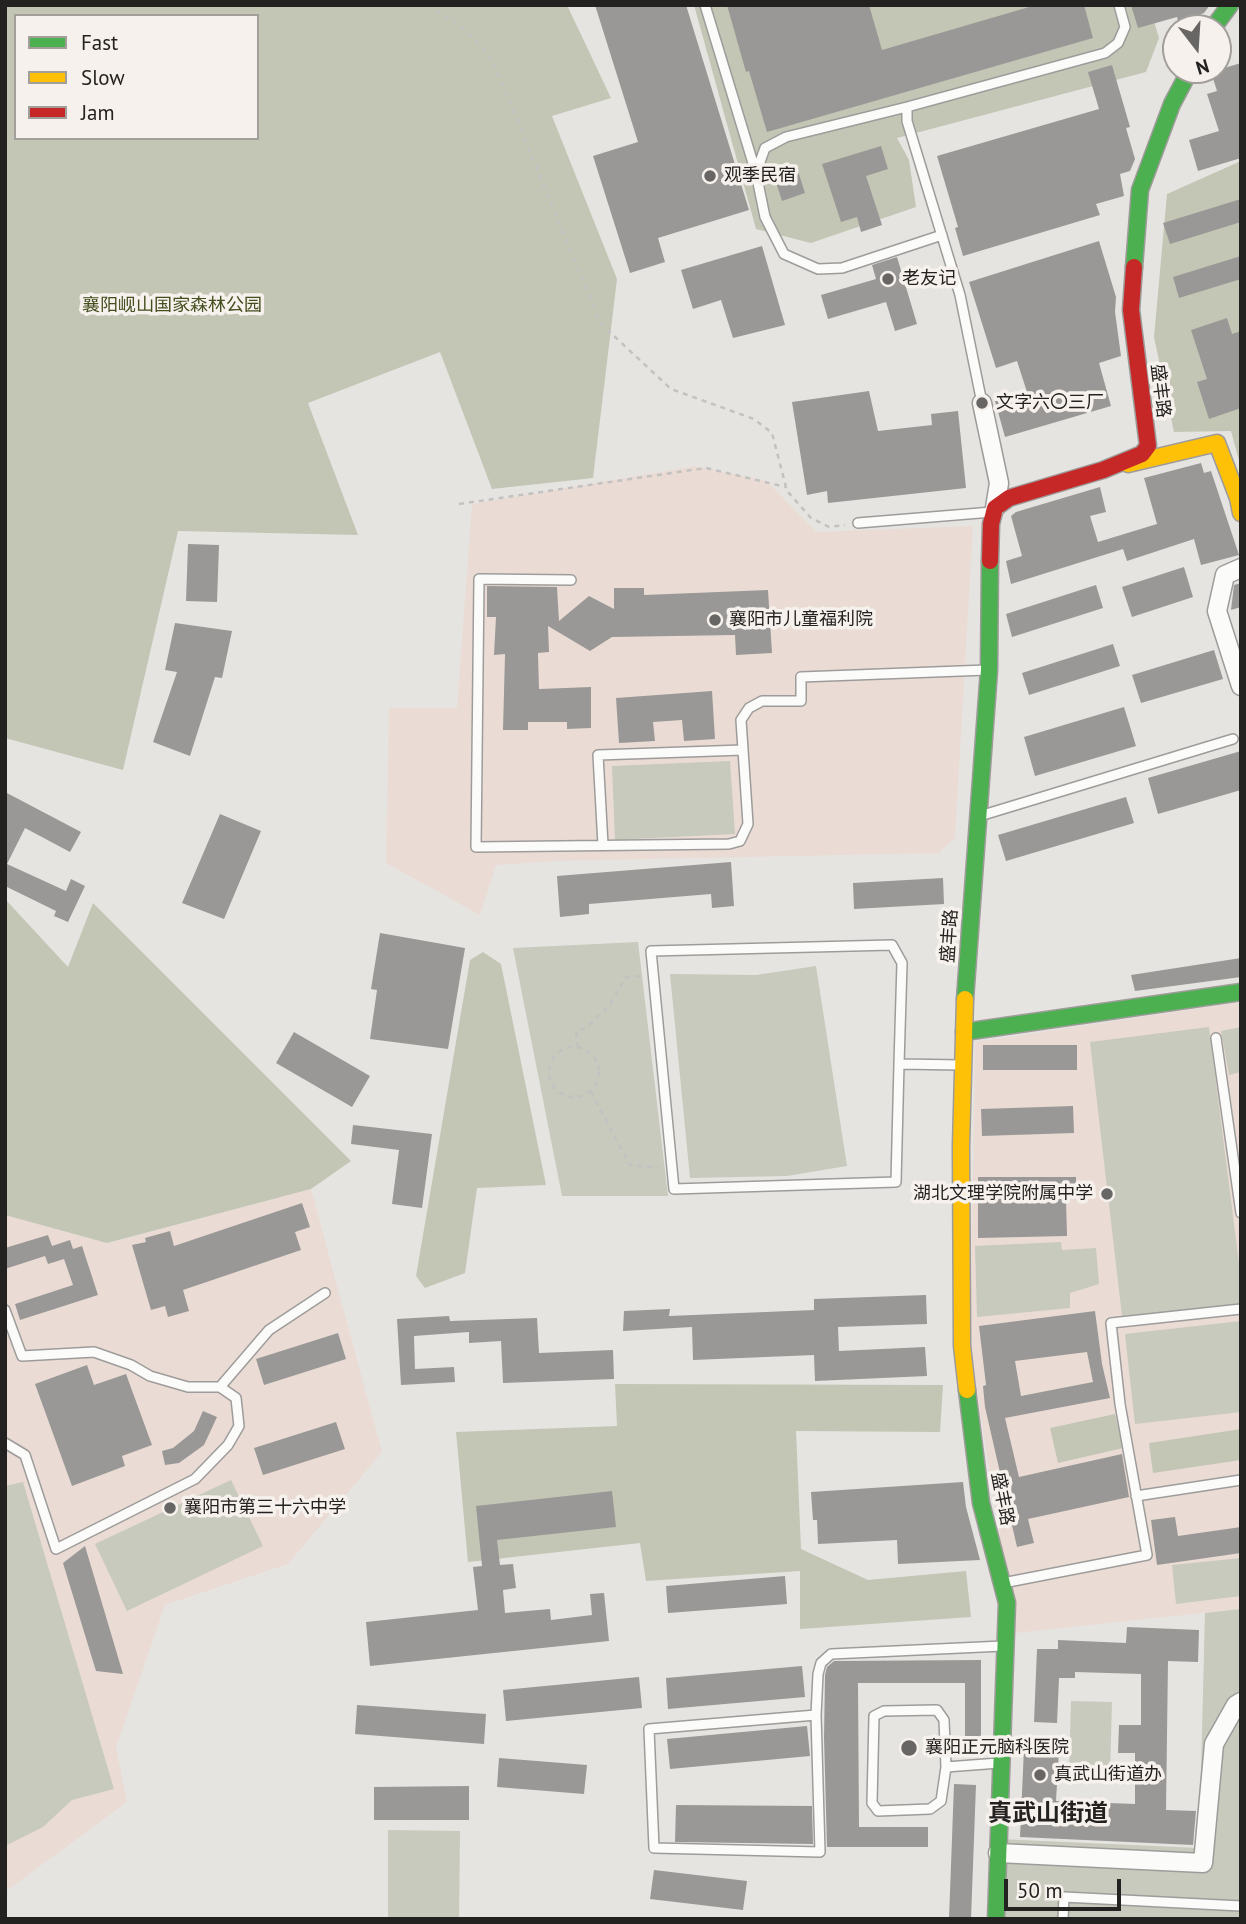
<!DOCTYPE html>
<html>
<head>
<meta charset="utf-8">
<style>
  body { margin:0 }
  #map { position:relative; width:1246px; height:1924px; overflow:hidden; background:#e6e4e1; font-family:"PT Sans",sans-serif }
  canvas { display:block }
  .frame { position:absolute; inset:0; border:7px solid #242220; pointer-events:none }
  .legend { position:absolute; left:14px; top:14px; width:245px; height:126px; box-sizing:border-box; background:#f6f1ec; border:2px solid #a29e9a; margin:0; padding:9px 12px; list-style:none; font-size:21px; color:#242220 }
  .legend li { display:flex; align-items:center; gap:14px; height:35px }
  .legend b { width:35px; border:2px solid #a29e9a }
  .north { position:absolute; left:1162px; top:14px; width:70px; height:70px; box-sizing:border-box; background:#f6f1ec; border:2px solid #a29e9a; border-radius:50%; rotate:163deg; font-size:19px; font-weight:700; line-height:28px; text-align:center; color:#242220 }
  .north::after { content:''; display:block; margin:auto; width:24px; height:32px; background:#686664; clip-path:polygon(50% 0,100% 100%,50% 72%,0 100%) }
  .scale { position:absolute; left:1004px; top:1879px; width:117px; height:32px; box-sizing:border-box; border:4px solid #242220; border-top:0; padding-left:9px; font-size:21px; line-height:24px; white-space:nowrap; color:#242220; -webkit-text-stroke:5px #f6f1ec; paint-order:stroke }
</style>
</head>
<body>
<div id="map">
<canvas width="1246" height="1924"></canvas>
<div class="frame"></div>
<ul class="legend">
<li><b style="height:9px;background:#4caf50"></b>Fast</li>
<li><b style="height:9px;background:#ffc107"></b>Slow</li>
<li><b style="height:9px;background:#c62828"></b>Jam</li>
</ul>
<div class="north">N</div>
<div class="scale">50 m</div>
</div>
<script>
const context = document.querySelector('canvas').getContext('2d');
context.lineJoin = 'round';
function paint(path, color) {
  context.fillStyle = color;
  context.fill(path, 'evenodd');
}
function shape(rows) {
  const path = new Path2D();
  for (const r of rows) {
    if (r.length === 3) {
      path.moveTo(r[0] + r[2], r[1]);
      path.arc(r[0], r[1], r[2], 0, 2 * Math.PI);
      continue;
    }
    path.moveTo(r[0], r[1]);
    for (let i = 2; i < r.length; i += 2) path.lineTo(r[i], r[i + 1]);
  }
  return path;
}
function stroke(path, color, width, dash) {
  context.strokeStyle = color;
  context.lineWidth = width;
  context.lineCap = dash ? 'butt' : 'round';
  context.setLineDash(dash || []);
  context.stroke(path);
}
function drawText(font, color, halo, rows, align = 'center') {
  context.font = font + ' "PT Sans","Noto Sans SC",sans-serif';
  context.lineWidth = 7;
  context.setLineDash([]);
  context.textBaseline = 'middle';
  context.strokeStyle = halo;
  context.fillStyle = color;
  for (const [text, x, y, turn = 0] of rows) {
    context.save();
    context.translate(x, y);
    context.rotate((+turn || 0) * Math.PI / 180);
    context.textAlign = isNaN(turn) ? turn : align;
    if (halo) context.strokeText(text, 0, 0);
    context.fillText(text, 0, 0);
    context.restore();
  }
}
paint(shape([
  [695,466,767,481,816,532,973,526,955,838,939,853,556,861,496,865,480,915,386,863,389,708,457,708,472,504],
  [1241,1002,1241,1609,1015,1633,970,1347,975,1042],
  [311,1189,382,1452,288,1564,165,1605,116,1748,127,1802,5,1892,5,1215,108,1243]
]), '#eadcd5');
paint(shape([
  [730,761,735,834,615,840,612,766],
  [638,942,668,1196,562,1196,513,948],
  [816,966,847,1166,787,1176,690,1178,670,974,756,975],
  [1209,1027,1241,1279,1241,1305,1122,1316,1090,1042],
  [1241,1027,1241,1072,1229,1075,1221,1031],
  [1061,1242,1062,1250,1096,1248,1099,1284,1070,1293,1070,1308,977,1317,975,1246],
  [1241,1321,1241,1412,1135,1424,1125,1334],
  [231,1480,263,1546,127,1611,95,1544],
  [23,1482,114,1789,72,1800,43,1827,5,1846,5,1486],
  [1241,1558,1241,1596,1176,1604,1172,1565],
  [1241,1609,1241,1919,996,1919,999,1839,1199,1848,1205,1613],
  [1071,1701,1112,1702,1110,1774,1069,1773],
  [388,1830,460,1831,459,1919,388,1919]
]), '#c7cabc');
paint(shape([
  [5,5,567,5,611,98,552,116,617,279,593,478,492,489,440,352,308,403,358,535,178,531,123,770,5,738],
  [16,16,257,16,257,138,16,138],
  [694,5,1149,5,1159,38,1146,72,897,138,909,160,916,207,811,243,756,229],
  [1241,161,1241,468,1231,431,1174,432,1154,337,1167,194],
  [5,899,68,967,93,903,351,1161,311,1189,107,1243,5,1215],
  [483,952,501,964,546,1185,477,1188,465,1273,425,1288,416,1276,470,960],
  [615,1384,943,1385,940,1432,796,1431,801,1549,868,1580,966,1571,971,1617,800,1629,800,1571,646,1581,640,1543,468,1562,456,1432,617,1426],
  [1115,1414,1123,1448,1058,1463,1050,1428],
  [1241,1429,1241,1460,1153,1473,1149,1443]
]), '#c3c6b5');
paint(shape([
  [595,5,686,5,749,210,658,238,665,262,630,273,593,156,638,142],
  [727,5,869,5,882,50,1036,5,1084,5,1093,38,767,132,749,71,746,72],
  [1131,5,1210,5,1204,13,1178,21,1177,17,1138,28],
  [1241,63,1241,158,1198,171,1189,140,1219,131,1207,94,1217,91,1211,72],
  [1112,65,1130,127,1126,128,1135,159,1130,171,1120,174,1124,196,1096,204,1100,215,963,256,955,228,958,227,937,156,1099,109,1088,72],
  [881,146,888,169,866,176,882,225,861,232,857,217,841,222,822,164],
  [798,171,805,193,782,201,775,179],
  [1241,199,1241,222,1170,244,1163,223],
  [1099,241,1116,297,1115,312,1121,356,1099,363,1111,406,1005,437,995,401,1027,392,1017,361,996,368,969,282],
  [762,246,785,325,733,338,721,300,693,309,681,270],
  [1241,256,1241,279,1179,298,1173,277],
  [897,257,917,324,895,331,886,302,828,319,821,295,876,279,872,265],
  [1227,318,1232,334,1241,331,1241,408,1209,419,1197,382,1207,379,1191,330],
  [869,391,878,431,932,425,931,414,958,411,966,488,828,503,827,491,807,495,792,402],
  [1201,463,1204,473,1211,471,1239,555,1201,565,1194,539,1127,561,1123,549,1011,584,1006,561,1022,556,1011,516,1016,512,1100,487,1106,512,1090,516,1098,542,1157,524,1144,478],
  [188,544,219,545,217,602,186,601],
  [1184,567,1193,597,1132,617,1122,587],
  [1241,583,1241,607,1231,610,1234,585],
  [1096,585,1103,608,1012,637,1006,614],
  [487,586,557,587,559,621,589,596,614,609,614,588,644,588,644,595,768,590,772,653,736,655,735,635,612,637,590,651,548,626,549,652,538,653,539,689,591,687,591,728,567,729,567,722,528,722,528,730,503,730,505,654,494,655,496,617,487,617],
  [175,623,232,631,222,678,215,677,190,756,153,742,177,672,165,670],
  [1113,644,1120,666,1029,695,1022,673],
  [1214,650,1223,679,1141,703,1132,675],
  [712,691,715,739,684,741,682,720,653,722,655,741,619,743,616,698],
  [1124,707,1136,746,1035,776,1024,737],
  [1241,751,1241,790,1158,814,1148,778],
  [5,792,81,832,70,852,25,828,7,864,66,891,71,879,85,886,68,922,54,916,56,911,5,886],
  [1126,797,1134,823,1006,861,998,835],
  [220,814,261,831,224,919,182,903],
  [731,862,734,906,712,908,711,894,589,904,589,914,560,917,557,876],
  [943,878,944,904,854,909,853,883],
  [380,933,465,948,448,1049,370,1039,377,990,371,989],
  [1241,958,1241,977,1135,991,1131,975],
  [294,1032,370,1076,352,1107,276,1063],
  [983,1045,1077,1045,1077,1070,983,1070],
  [1073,1106,1074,1133,982,1136,981,1109],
  [353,1125,432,1134,422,1208,392,1204,399,1150,351,1144],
  [978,1177,1076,1177,1076,1199,1066,1199,1067,1236,978,1238],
  [302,1203,310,1227,295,1232,301,1250,183,1290,189,1311,168,1317,165,1306,151,1310,132,1245,146,1242,145,1238,170,1231,174,1246],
  [48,1235,52,1246,70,1240,73,1249,82,1246,98,1295,20,1320,15,1304,73,1285,64,1259,48,1264,45,1256,5,1269,5,1248],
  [926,1295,927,1324,838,1327,839,1351,925,1347,927,1376,815,1381,814,1355,693,1360,692,1327,623,1331,624,1311,670,1309,669,1316,814,1310,814,1299],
  [1095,1311,1102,1364,1110,1398,1005,1418,1019,1477,1122,1454,1129,1497,1028,1519,1034,1543,1017,1547,985,1407,983,1386,986,1385,979,1326],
  [1087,1352,1093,1382,1021,1396,1015,1361],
  [449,1316,450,1321,537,1318,539,1353,613,1350,614,1379,503,1383,501,1341,469,1343,469,1332,414,1336,415,1369,454,1367,455,1382,401,1385,397,1319],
  [338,1333,346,1359,264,1385,256,1359],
  [87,1365,94,1385,126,1374,152,1445,122,1456,125,1466,72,1486,35,1384],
  [203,1411,217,1417,204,1445,179,1463,165,1465,162,1451,173,1448,194,1431],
  [336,1422,345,1449,263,1475,254,1448],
  [963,1482,966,1507,980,1560,898,1564,897,1540,818,1544,817,1520,813,1520,811,1492],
  [612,1491,616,1527,497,1540,500,1565,513,1564,516,1588,503,1590,505,1613,550,1609,551,1620,592,1615,590,1594,604,1593,609,1641,370,1666,366,1622,478,1610,473,1567,482,1566,476,1506],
  [1175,1517,1178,1536,1241,1527,1241,1553,1157,1565,1151,1520],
  [85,1546,123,1674,96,1671,63,1563],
  [785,1576,787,1604,668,1613,666,1586],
  [1127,1627,1199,1630,1198,1662,1168,1661,1166,1810,1196,1811,1193,1845,1020,1837,1024,1748,1059,1750,1056,1801,1135,1804,1135,1753,1118,1753,1119,1725,1141,1725,1141,1674,1075,1672,1075,1678,1059,1678,1057,1723,1034,1722,1037,1649,1058,1649,1058,1640,1126,1643],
  [981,1660,981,1744,965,1744,965,1683,858,1683,859,1827,928,1827,928,1847,827,1847,824,1738,825,1675,827,1667,834,1661],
  [802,1666,805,1697,668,1709,666,1678],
  [639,1677,642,1708,506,1721,503,1690],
  [357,1705,486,1714,484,1744,355,1734],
  [807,1726,810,1756,670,1769,667,1739],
  [499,1758,587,1765,584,1794,497,1787],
  [954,1784,976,1785,971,1919,949,1919],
  [469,1786,469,1820,374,1820,374,1787],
  [676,1805,812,1806,813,1844,675,1842],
  [654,1870,747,1881,743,1910,650,1899]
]), '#9a9896');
const lane = shape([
  [705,5,756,173],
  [907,107,1105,53,1118,43,1125,27,1119,5],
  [942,235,842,268,818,269,784,254,765,217,756,173,765,148,786,137,907,107,907,121,960,295,982,403],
  [858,523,992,512],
  [571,580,479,579,476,847,729,844,740,841,748,824,741,720,749,708,762,701,801,701,801,677,987,670],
  [983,815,1233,739],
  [603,845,598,755,743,750],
  [1216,1038,1241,1213],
  [899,1064,902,963,892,945,651,951,674,1189,896,1182,899,1064,961,1065],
  [5,1310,22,1356,94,1352,131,1365,150,1376,188,1387,220,1387,236,1398,239,1426,228,1445,195,1479,56,1549,25,1455,5,1443],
  [220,1387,269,1330,325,1293],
  [1136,1496,1241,1480],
  [1003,1583,1147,1555,1120,1404,1111,1323,1241,1309],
  [816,1715,820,1852,654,1848,649,1729,816,1715,818,1674,821,1663,831,1654,1003,1646],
  [946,1767,941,1801,930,1809,878,1811,872,1803,874,1716,884,1711,937,1710,944,1720,946,1767,999,1763],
  [1063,1919,1064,1897,1241,1906]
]);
const street = shape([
  [982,403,999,483,995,508],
  [1241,568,1225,575,1217,611,1241,686],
  [998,1853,1203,1863,1214,1744,1236,1705,1241,1702]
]);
const fast = shape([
  [1213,28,1230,5],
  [1134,267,1140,190,1172,104,1190,70],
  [965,999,989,670,990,561],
  [964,1032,1241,992],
  [967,1390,981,1503,1007,1603,996,1919]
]);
const slow = shape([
  [1128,464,1217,443,1238,498,1241,513],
  [965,999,961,1146,962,1346,967,1390]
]);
const jam = shape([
  [990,561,991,524,995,508,1009,498,1103,470,1142,454,1148,446,1131,310,1134,267]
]);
stroke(lane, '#9e9c9a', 12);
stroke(street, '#9e9c9a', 21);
stroke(fast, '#9e9c9a', 19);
stroke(slow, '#9e9c9a', 19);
stroke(jam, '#9e9c9a', 19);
stroke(shape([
  [427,5,459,24,487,52,503,85,600,323,671,389,754,419,772,433,787,491,811,518,829,527,845,525],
  [459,504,706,468,786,487],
  [574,1072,25],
  [578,1047,576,1032,587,1027,609,1006,626,977,640,976],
  [591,1092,630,1165,659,1168]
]), '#c3c2c1', 2.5, [5, 5]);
stroke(lane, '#fbfbfa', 9);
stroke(street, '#fbfbfa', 18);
stroke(fast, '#4caf50', 16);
stroke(slow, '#ffc107', 16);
stroke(jam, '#c62828', 16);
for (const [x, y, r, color] of [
  [710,176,7,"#686664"],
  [888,279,7,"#686664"],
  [982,403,7,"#686664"],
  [715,620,7,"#686664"],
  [1107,1194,7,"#686664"],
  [170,1508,7,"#686664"],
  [909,1748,9,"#686664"],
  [1040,1775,7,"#686664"]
]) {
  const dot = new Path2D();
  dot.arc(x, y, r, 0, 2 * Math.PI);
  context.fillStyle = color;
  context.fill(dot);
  stroke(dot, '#f6f1ec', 2.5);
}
drawText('18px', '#242220', '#f6f1ec', [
  ["观季民宿",724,176],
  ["老友记",902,279],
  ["文字六〇三厂",996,403],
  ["襄阳市儿童福利院",729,620],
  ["湖北文理学院附属中学",1093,1194,"right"],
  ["襄阳市第三十六中学",184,1508],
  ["襄阳正元脑科医院",925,1748],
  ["真武山街道办",1054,1775]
], 'left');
drawText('18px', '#444e1f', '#f6f1ec', [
  ["襄阳岘山国家森林公园",172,306]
]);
drawText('18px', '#242220', '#f6f1ec', [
  ["盛丰路",1160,391,83],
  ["盛丰路",950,936,-86],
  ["盛丰路",1002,1499,79]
]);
drawText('bold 24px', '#242220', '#f6f1ec', [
  ["真武山街道",1048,1814]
]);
</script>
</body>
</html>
